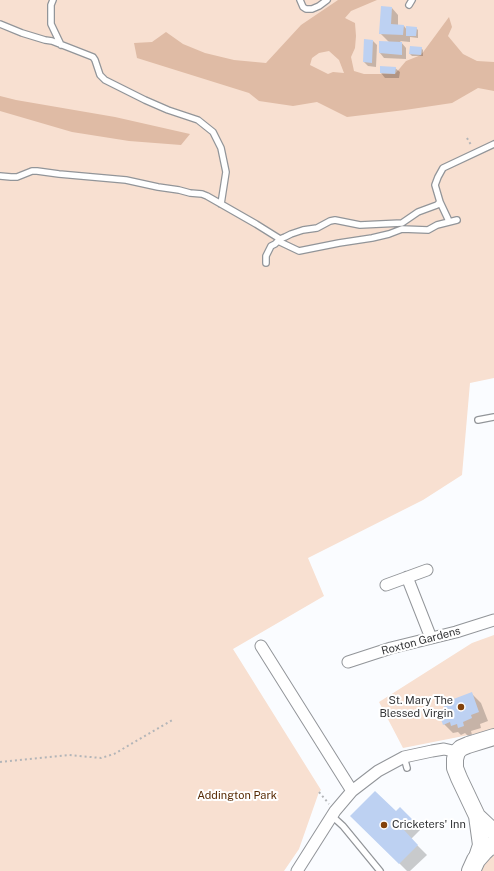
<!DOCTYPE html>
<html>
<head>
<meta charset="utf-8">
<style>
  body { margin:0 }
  canvas { display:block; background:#fafcff }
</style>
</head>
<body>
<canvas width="494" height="871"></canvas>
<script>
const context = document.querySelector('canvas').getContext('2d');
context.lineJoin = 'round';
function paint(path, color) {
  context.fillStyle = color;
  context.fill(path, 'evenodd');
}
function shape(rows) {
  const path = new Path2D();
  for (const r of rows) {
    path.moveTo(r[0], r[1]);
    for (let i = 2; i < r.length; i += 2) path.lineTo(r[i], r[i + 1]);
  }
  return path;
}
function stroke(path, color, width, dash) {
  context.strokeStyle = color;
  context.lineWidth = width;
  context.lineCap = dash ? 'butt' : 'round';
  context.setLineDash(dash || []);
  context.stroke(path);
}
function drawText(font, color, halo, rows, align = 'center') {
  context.font = font + ' "Public Sans",sans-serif';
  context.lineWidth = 4;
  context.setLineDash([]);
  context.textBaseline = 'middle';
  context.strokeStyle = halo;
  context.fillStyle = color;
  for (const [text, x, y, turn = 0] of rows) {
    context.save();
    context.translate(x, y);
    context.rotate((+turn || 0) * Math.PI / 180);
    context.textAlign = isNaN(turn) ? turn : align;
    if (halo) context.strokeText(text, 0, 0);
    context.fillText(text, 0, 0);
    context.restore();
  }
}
paint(shape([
  [0,0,494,0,494,378,470,383,462,475,423,500,308,558,324,596,233,649,321,790,319,792,299,849,284,871,0,871],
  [494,635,494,730,403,748,379,702,472,643],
  [494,855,494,871,480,871,485,863]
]), '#f8e0d1');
paint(shape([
  [338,0,377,0,351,11,345,18,355,23,356,36,355,48,351,57,354,71,364,74,395,74,406,61,421,55,449,17,452,27,448,36,463,54,477,61,494,62,494,91,478,88,452,103,405,110,347,117,317,102,293,106,259,101,249,93,137,58,134,43,152,42,166,32,183,44,205,53,234,60,266,63,301,25],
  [329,51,339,60,344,73,333,72,328,74,310,65,312,58,319,53],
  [0,96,16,100,115,117,190,134,181,145,129,141,72,132,0,111]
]), '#dfbba5');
paint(shape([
  [392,8,398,15,398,26,404,26,407,30,416,28,418,30,418,38,410,37,410,42,400,41,406,48,406,59,384,58,380,53,380,42,389,42,380,33],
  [373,41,377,45,376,67,368,66,364,62],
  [421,48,423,50,423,56,412,56,410,54],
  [381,67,395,68,400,72,399,78,385,78,381,73],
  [472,694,481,703,488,721,480,724,481,728,471,731,472,735,468,736,465,733,461,735,458,732,453,733,444,724,447,712],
  [400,808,421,829,411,839,427,855,410,871,407,871,352,816,396,813]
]), '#0003');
paint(shape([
  [381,6,392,7,391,24,404,25,403,35,379,34],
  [406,26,417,27,416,36,406,36],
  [364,39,373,40,372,63,363,62],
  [379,41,402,42,402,55,379,53],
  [410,46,422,47,421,55,409,54],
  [380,66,396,67,395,74,380,73],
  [472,692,479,712,471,715,472,718,463,722,464,726,458,728,457,724,451,726,450,722,443,725,439,713,445,711,443,703],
  [375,791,396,811,400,807,413,820,403,829,418,845,399,864,350,816]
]), '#bdd1f2');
const lane = shape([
  [53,0,51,5,51,24,61,45],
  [300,0,303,7,306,9,312,9,319,6,327,0],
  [409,5,412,0],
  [0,24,22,33,45,40,52,41,93,57,95,60,100,75,105,80,145,100,168,110,198,120,213,132,221,148,226,172,221,204],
  [0,176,11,177,17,177,32,171,37,171,59,174,126,180,158,187,179,190,190,193,202,194,207,196,256,224,280,239],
  [440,202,448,219,448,222],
  [278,241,299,251,339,243,372,238,389,234,402,229,428,230,437,225,457,220],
  [266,263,266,256,271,246,275,244,280,239,285,237,291,234,303,230,317,228,330,221,335,220,360,225,402,223,418,212,437,205,440,202,435,185,438,177,443,168,494,144],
  [478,420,494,417],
  [404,757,407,768],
  [332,816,343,826,380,871]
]);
const street = shape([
  [407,577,431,638],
  [386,585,427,570],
  [261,646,352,791],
  [348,662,391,648,456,632,494,620],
  [297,871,335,811,352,791,378,771,404,757,432,751,444,749,457,752]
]);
const secondary = shape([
  [477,816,494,832],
  [476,860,481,845,477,816,459,778,455,768,455,759,457,752,461,748,468,745,494,737]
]);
const primary = shape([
  [471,871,476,860,483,852,488,847,494,845]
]);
stroke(lane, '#929599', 8);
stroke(street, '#929599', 13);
stroke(secondary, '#929599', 18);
stroke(primary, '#929599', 20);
stroke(shape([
  [467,138,471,145],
  [0,762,69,755,101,758,114,754,174,719],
  [319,792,329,804]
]), '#b3b5b8', 2, [2, 3]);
stroke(lane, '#fff', 5.5);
stroke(street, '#fff', 11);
stroke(secondary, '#fff', 16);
stroke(primary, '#fff', 18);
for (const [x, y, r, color] of [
  [461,707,4,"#83420b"],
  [384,825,4,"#83420b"]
]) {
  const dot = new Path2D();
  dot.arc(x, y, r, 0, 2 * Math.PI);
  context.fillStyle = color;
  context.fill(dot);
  stroke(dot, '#fff', 1.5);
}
drawText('11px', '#333436', '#fff', [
  ["Roxton Gardens",421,641,-15]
]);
drawText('11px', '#333436', '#fff', [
  ["St. Mary The",453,701],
  ["Blessed Virgin",453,714],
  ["Cricketers' Inn",392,825,"left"]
], 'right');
drawText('11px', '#582b05', '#fff', [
  ["Addington Park",237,796]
]);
</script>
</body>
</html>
